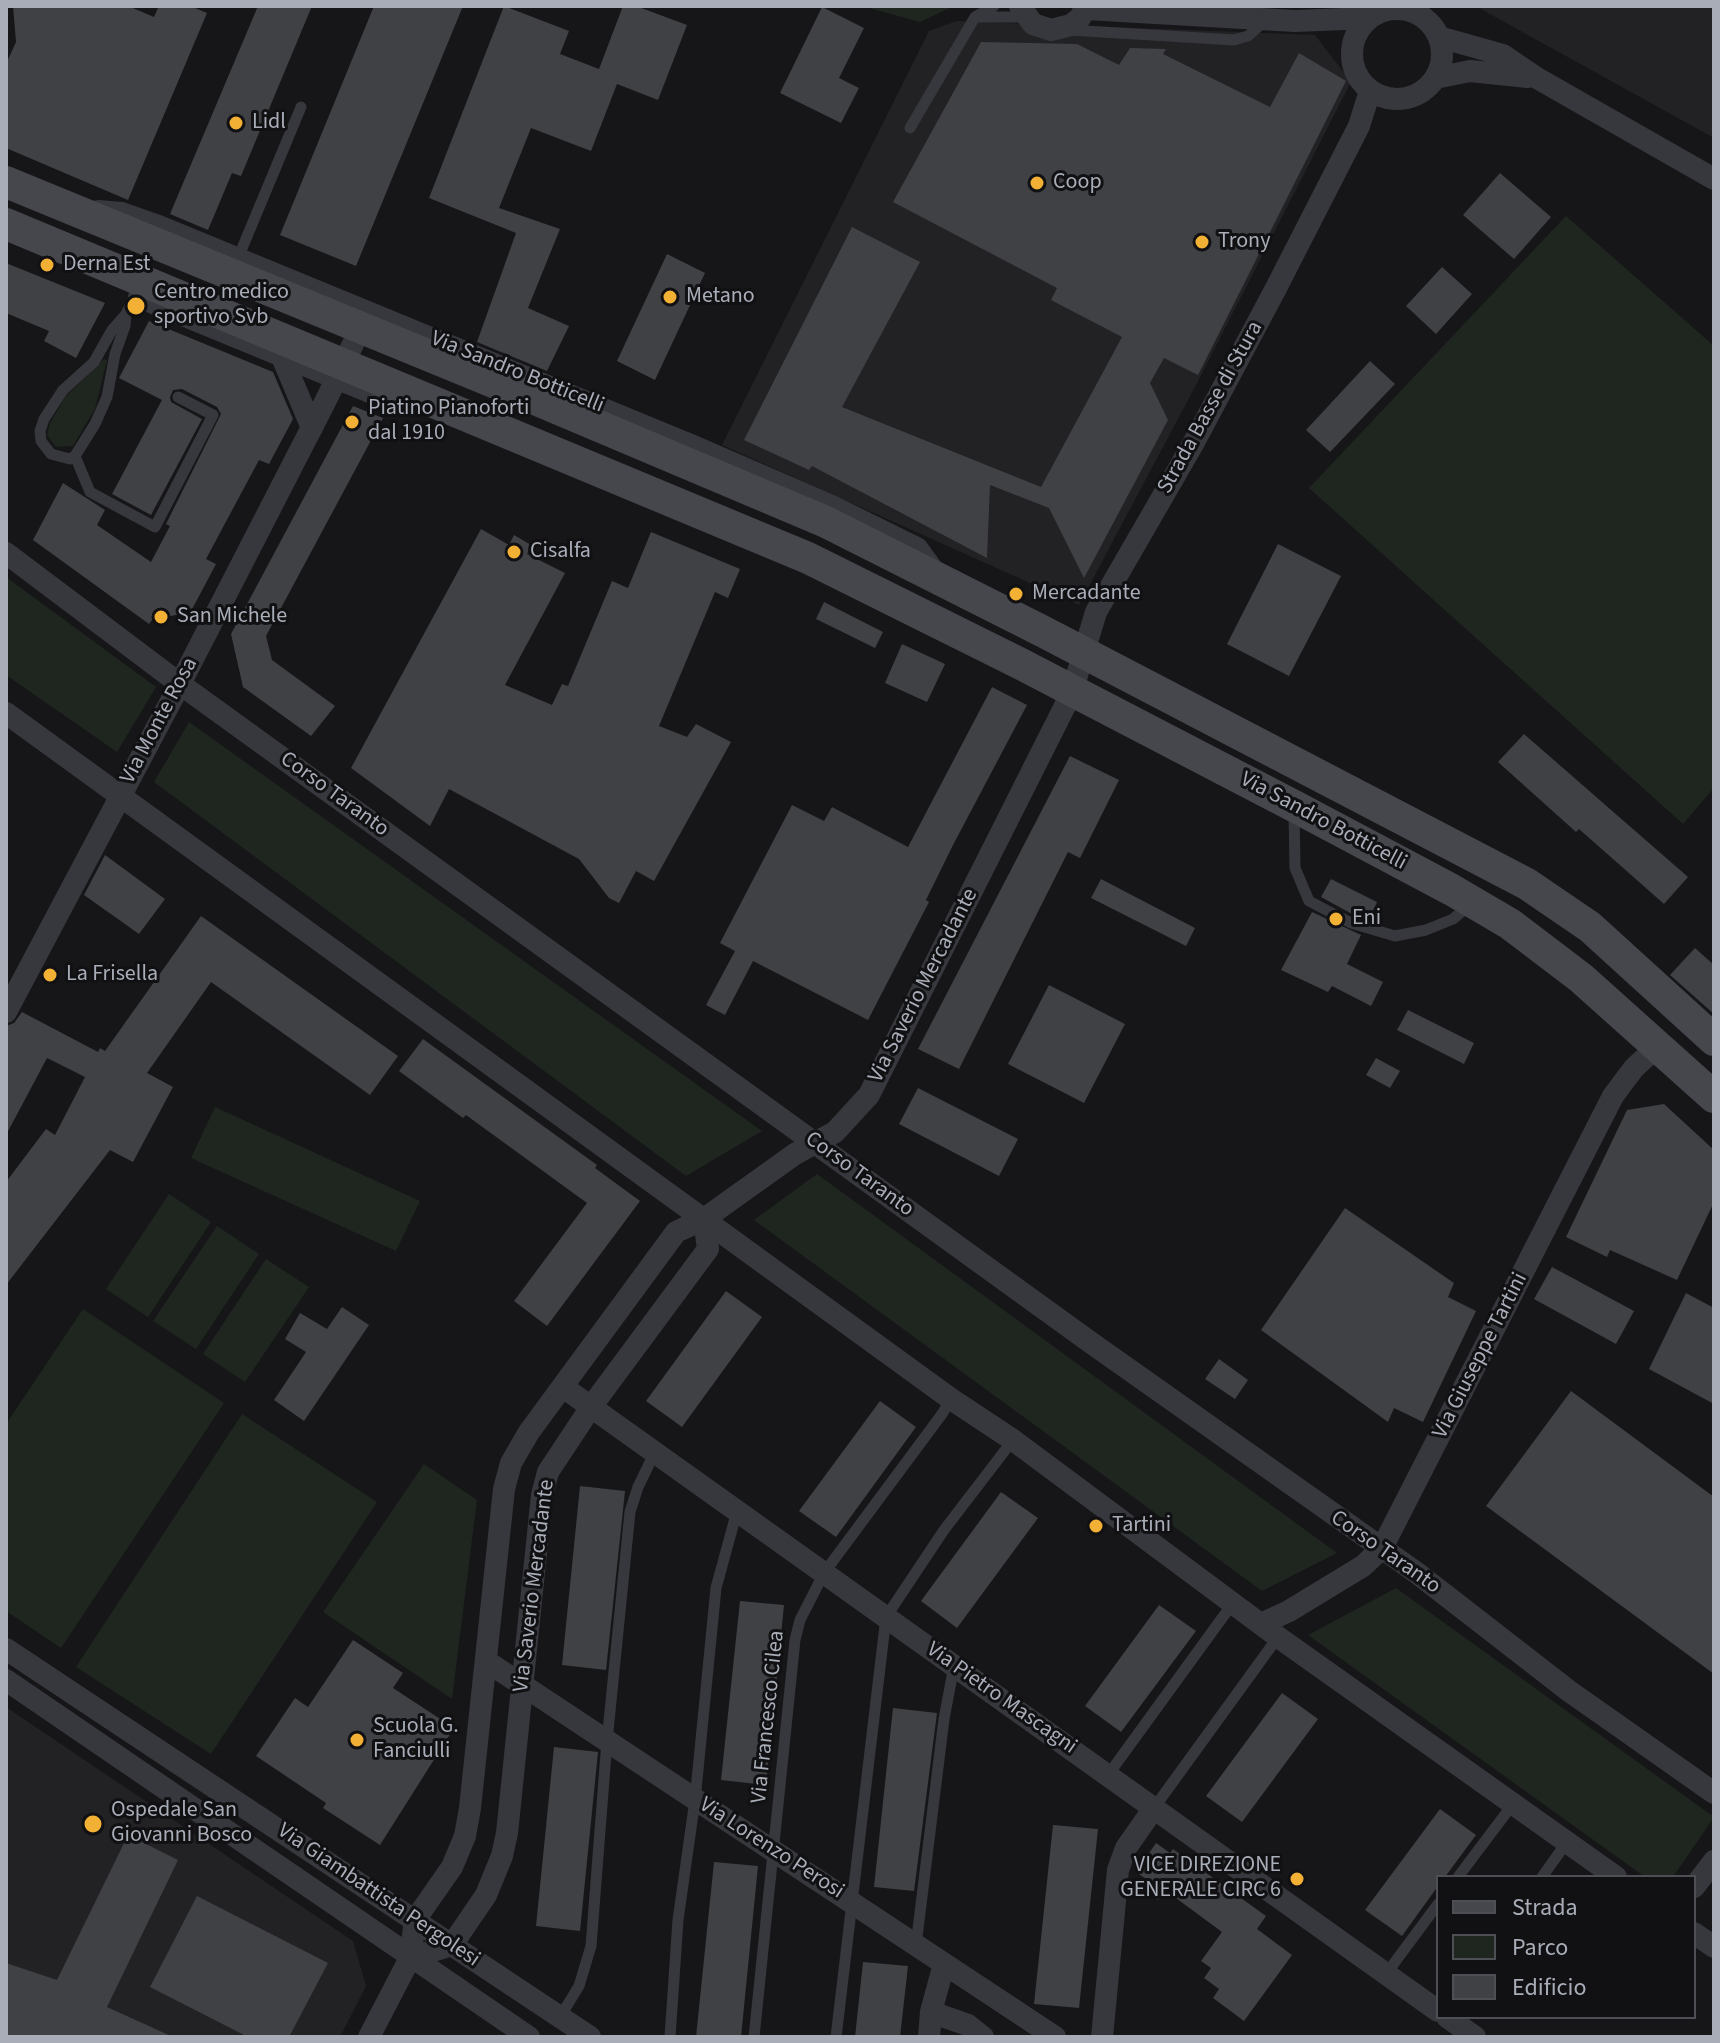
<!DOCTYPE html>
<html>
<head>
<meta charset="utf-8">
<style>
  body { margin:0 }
  #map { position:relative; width:1720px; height:2043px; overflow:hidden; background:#161618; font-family:"Source Sans 3",sans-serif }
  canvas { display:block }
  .frame { position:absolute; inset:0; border:8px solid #a8adb8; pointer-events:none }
  .legend { position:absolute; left:1436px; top:1875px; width:260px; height:144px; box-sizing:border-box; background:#111113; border:2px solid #4d4f55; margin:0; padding:10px 14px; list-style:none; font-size:24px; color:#a8adb8 }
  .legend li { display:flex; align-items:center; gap:16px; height:40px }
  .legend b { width:40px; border:2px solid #4d4f55 }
</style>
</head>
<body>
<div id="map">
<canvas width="1720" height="2043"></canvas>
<div class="frame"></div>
<ul class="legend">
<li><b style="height:10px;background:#45474d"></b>Strada</li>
<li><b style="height:22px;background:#1e261f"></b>Parco</li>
<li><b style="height:22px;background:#404145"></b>Edificio</li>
</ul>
</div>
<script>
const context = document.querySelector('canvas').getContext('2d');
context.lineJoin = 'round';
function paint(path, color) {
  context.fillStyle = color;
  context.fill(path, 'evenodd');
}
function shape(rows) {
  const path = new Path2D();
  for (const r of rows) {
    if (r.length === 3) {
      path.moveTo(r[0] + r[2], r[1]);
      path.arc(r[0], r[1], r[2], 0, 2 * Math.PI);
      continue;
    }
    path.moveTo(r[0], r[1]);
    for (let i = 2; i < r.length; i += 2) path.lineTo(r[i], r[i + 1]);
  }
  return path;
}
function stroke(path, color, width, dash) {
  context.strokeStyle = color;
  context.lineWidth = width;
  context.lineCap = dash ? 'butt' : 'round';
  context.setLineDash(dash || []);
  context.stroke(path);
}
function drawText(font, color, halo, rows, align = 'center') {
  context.font = font + ' "Source Sans 3",sans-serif';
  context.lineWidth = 6;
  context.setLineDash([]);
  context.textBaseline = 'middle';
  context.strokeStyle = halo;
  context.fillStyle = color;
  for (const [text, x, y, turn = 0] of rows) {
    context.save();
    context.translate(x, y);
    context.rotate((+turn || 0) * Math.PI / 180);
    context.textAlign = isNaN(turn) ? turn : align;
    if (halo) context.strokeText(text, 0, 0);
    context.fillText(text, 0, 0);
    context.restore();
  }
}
paint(shape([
  [1479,6,1714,6,1714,138,1479,8],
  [957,21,1315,35,1351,82,1197,383,1079,605,722,445,929,31],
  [6,1707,353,1941,366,1986,340,2037,6,2037]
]), '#222225');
paint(shape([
  [862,6,954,6,920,22],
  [1566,216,1714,346,1714,788,1683,824,1309,488],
  [104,359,107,360,95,409,73,446,56,447,47,435,50,423,66,396],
  [6,577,156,687,117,752,6,675],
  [189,722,762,1131,686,1176,154,782],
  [215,1107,420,1201,396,1251,191,1158],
  [817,1174,1337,1553,1262,1591,754,1220],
  [169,1194,211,1222,148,1317,106,1289],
  [217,1226,259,1254,196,1349,153,1321],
  [266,1259,309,1287,245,1382,203,1354],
  [83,1309,224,1403,61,1648,6,1611,6,1424],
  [242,1414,377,1502,211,1754,76,1667],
  [424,1464,477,1500,452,1699,323,1612],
  [1396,1588,1714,1817,1673,1877,1645,1877,1308,1635]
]), '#1e261f');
paint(shape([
  [13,6,128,6,154,17,159,6,190,6,207,13,128,200,6,148,6,64,16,42],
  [258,6,312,6,241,176,232,173,208,230,170,214],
  [374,6,463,6,356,266,280,235],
  [504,6,569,31,560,54,599,69,623,6,636,6,687,25,658,100,617,84,591,151,531,128,499,208,560,229,528,308,569,326,547,371,477,342,516,233,429,198],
  [822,7,864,28,839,78,859,88,841,123,780,93],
  [981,42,1077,44,1119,65,1130,48,1166,49,1163,54,1270,107,1299,53,1346,81,1198,375,1164,358,1150,383,1168,420,1084,578,1049,508,990,485,987,558,812,466,809,470,744,440,852,227,920,262,842,407,1041,487,1122,337,1051,300,1057,288,893,202],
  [1500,173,1551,217,1514,259,1463,215],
  [667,254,705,273,655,380,617,361],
  [6,263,105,303,76,358,44,341,49,331,6,313],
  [1442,267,1472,294,1436,334,1406,306],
  [149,321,273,372,293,419,269,464,259,460,206,559,216,564,189,615,185,613,152,620,149,624,33,540,63,483,105,510,97,525,151,562,170,526,166,524,221,414,217,407,182,389,173,390,170,397,171,402,202,419,151,515,112,494,162,400,119,378],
  [1370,361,1395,384,1330,452,1306,430],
  [353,406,383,418,266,636,272,660,335,706,311,736,243,687,231,634],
  [481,529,509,545,514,535,531,545,527,554,565,573,505,685,552,705,562,684,568,686,612,581,628,588,651,532,740,569,728,598,715,592,659,726,687,737,696,724,731,742,654,881,636,871,619,903,609,898,579,859,449,789,430,826,351,768],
  [1278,544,1341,576,1289,676,1227,644],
  [824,602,883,632,875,648,816,619],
  [902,644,945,664,927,702,885,683],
  [992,687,1027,705,952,847,926,900,929,902,868,1020,753,961,725,1015,706,1005,735,951,720,943,792,805,824,821,832,807,908,847],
  [1524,734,1688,877,1664,904,1579,829,1576,832,1498,762],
  [1070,756,1119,780,1080,858,1068,852,959,1069,918,1049],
  [105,855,165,899,139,934,84,895],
  [1101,879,1195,928,1186,946,1091,898],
  [1331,879,1377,902,1369,919,1354,915,1321,897],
  [1312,912,1361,935,1347,964,1383,982,1371,1006,1332,986,1328,992,1281,970],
  [201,916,398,1056,370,1095,211,982,147,1073,173,1087,133,1162,110,1150,6,1285,6,1182,46,1129,55,1135,85,1077,47,1058,6,1135,6,1026,14,1023,22,1012,98,1052,100,1048,105,1051],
  [1695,948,1714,965,1714,1014,1670,975],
  [1049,985,1125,1024,1084,1103,1008,1064],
  [1408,1010,1474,1043,1464,1064,1397,1030],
  [423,1039,597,1165,595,1168,640,1201,547,1326,514,1301,587,1203,466,1115,463,1118,399,1071],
  [1376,1058,1400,1071,1390,1088,1366,1075],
  [918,1088,1018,1139,999,1176,899,1124],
  [1664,1104,1714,1150,1714,1202,1677,1280,1610,1250,1607,1257,1566,1237,1627,1110],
  [1345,1208,1454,1283,1448,1297,1476,1311,1423,1422,1394,1408,1388,1422,1261,1330],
  [1552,1267,1634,1311,1616,1344,1534,1299],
  [726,1291,762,1317,682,1427,646,1401],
  [1686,1293,1714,1308,1714,1404,1649,1369],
  [342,1307,369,1325,304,1421,274,1400,306,1352,285,1339,300,1313,327,1329],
  [1219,1359,1248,1380,1235,1399,1205,1379],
  [1571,1391,1714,1497,1714,1674,1486,1506],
  [880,1401,916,1427,836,1537,799,1511],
  [580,1486,625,1491,606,1670,562,1665],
  [1001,1492,1038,1518,957,1628,921,1601],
  [740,1601,784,1605,766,1785,721,1780],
  [1159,1605,1196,1631,1121,1732,1085,1706],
  [353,1640,403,1673,393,1688,454,1728,380,1845,323,1808,326,1803,256,1756,295,1698,308,1707],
  [1282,1693,1318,1719,1242,1822,1206,1796],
  [893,1708,937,1713,914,1891,874,1887],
  [554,1747,598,1752,580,1931,536,1926],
  [1440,1809,1476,1835,1445,1877,1438,1877,1438,1886,1402,1936,1365,1910],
  [1053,1825,1098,1829,1079,2008,1034,2004],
  [128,1835,178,1860,107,2007,173,2037,6,2037,6,1963,57,1980],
  [1156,1843,1170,1853,1173,1849,1266,1916,1257,1929,1292,1955,1244,2021,1213,1998,1219,1989,1204,1978,1211,1968,1201,1961,1222,1932,1165,1890,1158,1900,1140,1887,1146,1879,1136,1872],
  [714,1862,758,1866,741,2037,696,2037],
  [197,1896,328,1963,289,2037,248,2037,150,1987],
  [863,1962,908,1966,900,2037,855,2037]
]), '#404145');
stroke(shape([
  [976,17,1026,17],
  [1069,30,1234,40,1248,36,1266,20],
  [910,128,975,17,994,6],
  [238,258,301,107],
  [126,314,112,330,94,362,63,390,44,419,40,431,41,441,51,454,70,459,75,456,95,424,107,397,115,354,125,326,126,314,135,295],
  [75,456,90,492,155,527,213,415,178,397],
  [1294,810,1295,868,1309,901,1351,923,1395,936,1426,930,1453,919,1471,904],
  [1108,1775,1233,1603],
  [1154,1808,1278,1637],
  [1458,1877,1513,1804],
  [1542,1877,1567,1842],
  [916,1945,944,1719,954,1666],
  [1386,1974,1438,1904],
  [560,2017,579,1986,591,1946,607,1741,630,1512,638,1487,655,1452],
  [670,2037,678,1920,695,1800,716,1588,737,1511],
  [754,2037,795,1640,800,1620,824,1573,942,1414,951,1399],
  [836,2037,886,1617,944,1530,1013,1440]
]), '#37383d', 11);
stroke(shape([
  [1020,6,1033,24,1051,30,1071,25,1080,18,1086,6],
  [1397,54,45],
  [1086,9,1295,21,1369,18],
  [1439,37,1503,55,1537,78,1714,179],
  [1435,78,1470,71,1528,77],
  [98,211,122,213,156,225,693,446,832,506,917,548,935,573],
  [139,297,370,392],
  [282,357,312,428],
  [6,553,180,684,1090,1342,1417,1573,1569,1691,1714,1793],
  [6,713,951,1399,1013,1440,1278,1637,1616,1877],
  [6,1012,180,684,326,400,366,317],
  [563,1387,1438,2011],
  [1261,1624,1289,1611,1363,1566,1382,1548,1613,1096,1634,1068,1659,1045],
  [6,1649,590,2037],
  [486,1661,1055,2037],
  [6,1680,529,2037],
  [1694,1887,1714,1861],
  [1694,1933,1714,1947],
  [410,1958,452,1945,486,1895,502,1856,507,1833,542,1495,548,1472,591,1407,708,1249,704,1219],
  [931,2012,944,1964],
  [1447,2017,1475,2037],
  [369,2037,410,1958,415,1920,452,1867,465,1836,470,1808,504,1489,511,1463,529,1432,676,1232,704,1219,795,1154,835,1132,869,1095,1072,692,1096,612,1193,444,1274,292,1359,126,1370,91],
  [929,2037,931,2012,968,2025,983,2037],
  [1102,2037,1118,1870,1126,1848,1154,1808]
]), '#37383d', 22);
stroke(shape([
  [6,182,542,402,826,522,1044,632,1527,884,1590,927,1714,1040],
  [6,224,808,558,1021,664,1294,806,1452,890,1510,924,1581,978,1714,1097]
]), '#45474d', 32);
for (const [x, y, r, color] of [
  [236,123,8,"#f2b134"],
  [1037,183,8,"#f2b134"],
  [1202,242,8,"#f2b134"],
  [47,265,8,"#f2b134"],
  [670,297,8,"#f2b134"],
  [136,306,10,"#f2b134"],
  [352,422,8,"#f2b134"],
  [514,552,8,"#f2b134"],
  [1016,594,8,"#f2b134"],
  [161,617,8,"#f2b134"],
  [1336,919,8,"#f2b134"],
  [50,975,8,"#f2b134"],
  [1096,1526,8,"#f2b134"],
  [357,1740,8,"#f2b134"],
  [93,1824,10,"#f2b134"],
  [1297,1879,8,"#f2b134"]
]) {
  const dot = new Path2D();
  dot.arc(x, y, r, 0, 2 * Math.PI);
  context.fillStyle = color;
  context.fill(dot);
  stroke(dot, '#111113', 3);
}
drawText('22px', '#a8adb8', '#111113', [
  ["Lidl",252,123],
  ["Coop",1053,183],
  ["Trony",1218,242],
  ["Derna Est",63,265],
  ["Centro medico",154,293],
  ["sportivo Svb",154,318],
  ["Metano",686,297],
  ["Piatino Pianoforti",368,409],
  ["dal 1910",368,434],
  ["Cisalfa",530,552],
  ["Mercadante",1032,594],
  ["San Michele",177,617],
  ["Eni",1352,919],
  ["La Frisella",66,975],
  ["Tartini",1112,1526],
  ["Scuola G.",373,1727],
  ["Fanciulli",373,1752],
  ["Ospedale San",111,1811],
  ["Giovanni Bosco",111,1836],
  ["VICE DIREZIONE",1281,1866,"right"],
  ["GENERALE CIRC 6",1281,1891,"right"]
], 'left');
drawText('22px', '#a8adb8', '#111113', [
  ["Via Sandro Botticelli",517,373,22],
  ["Strada Basse di Stura",1211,408,-61],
  ["Via Monte Rosa",160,721,-62],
  ["Corso Taranto",334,795,36],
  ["Via Sandro Botticelli",1323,822,28],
  ["Via Saverio Mercadante",924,986,-63],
  ["Corso Taranto",859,1175,36],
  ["Via Giuseppe Tartini",1481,1356,-63],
  ["Corso Taranto",1385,1553,35],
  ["Via Saverio Mercadante",535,1586,-83],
  ["Via Pietro Mascagni",1001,1699,35],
  ["Via Francesco Cilea",769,1717,-84],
  ["Via Lorenzo Perosi",771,1849,33],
  ["Via Giambattista Pergolesi",378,1896,34]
]);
</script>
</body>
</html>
